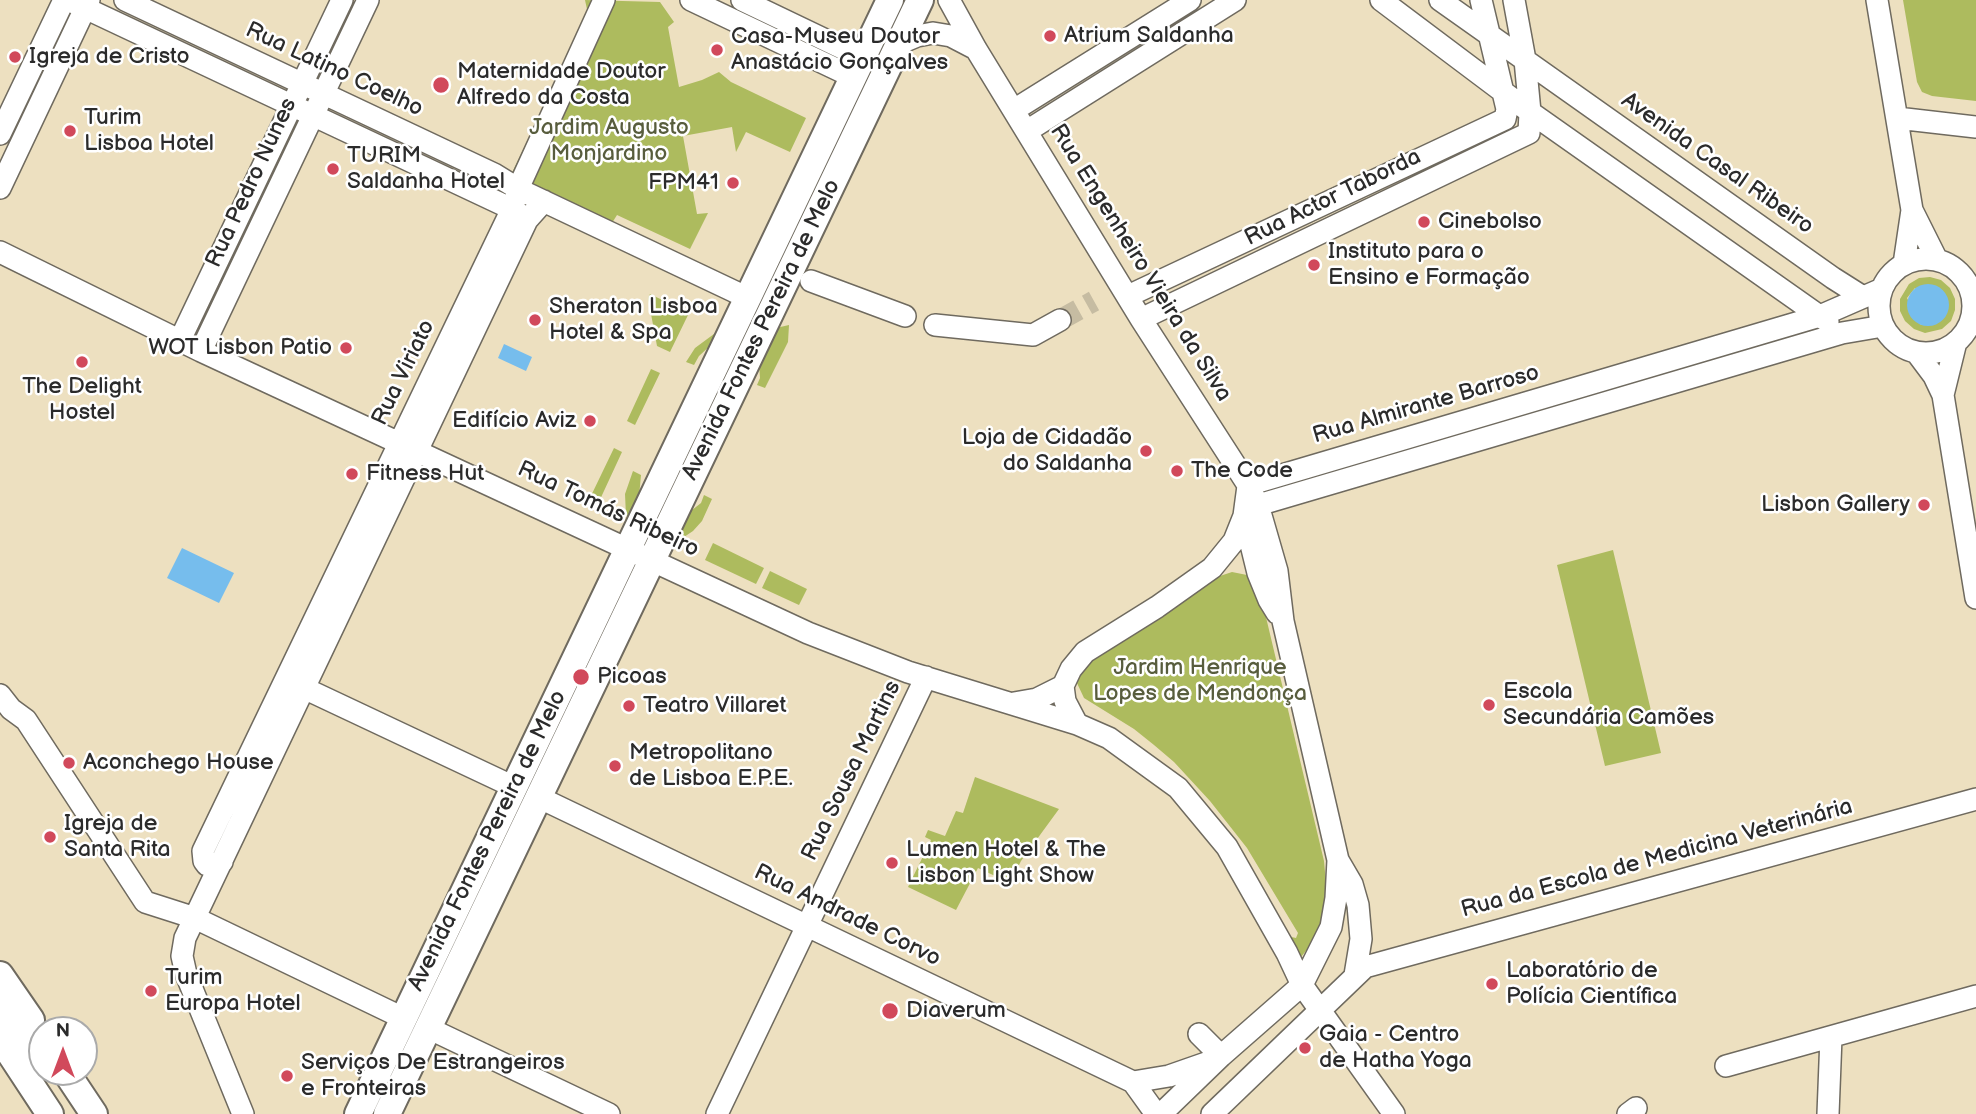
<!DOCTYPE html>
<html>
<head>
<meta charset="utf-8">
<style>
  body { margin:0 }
  #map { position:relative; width:1976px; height:1114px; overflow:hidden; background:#ede0c0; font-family:"Balsamiq Sans",sans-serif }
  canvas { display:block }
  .north { position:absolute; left:28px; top:1016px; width:70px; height:70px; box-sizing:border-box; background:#fff; border:2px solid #aaa; border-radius:50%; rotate:0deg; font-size:19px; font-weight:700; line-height:28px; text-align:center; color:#2b2b2b }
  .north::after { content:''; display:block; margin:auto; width:24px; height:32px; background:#d1495b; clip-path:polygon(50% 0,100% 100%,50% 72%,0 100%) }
</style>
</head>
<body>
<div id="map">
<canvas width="1976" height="1114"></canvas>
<div class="north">N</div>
</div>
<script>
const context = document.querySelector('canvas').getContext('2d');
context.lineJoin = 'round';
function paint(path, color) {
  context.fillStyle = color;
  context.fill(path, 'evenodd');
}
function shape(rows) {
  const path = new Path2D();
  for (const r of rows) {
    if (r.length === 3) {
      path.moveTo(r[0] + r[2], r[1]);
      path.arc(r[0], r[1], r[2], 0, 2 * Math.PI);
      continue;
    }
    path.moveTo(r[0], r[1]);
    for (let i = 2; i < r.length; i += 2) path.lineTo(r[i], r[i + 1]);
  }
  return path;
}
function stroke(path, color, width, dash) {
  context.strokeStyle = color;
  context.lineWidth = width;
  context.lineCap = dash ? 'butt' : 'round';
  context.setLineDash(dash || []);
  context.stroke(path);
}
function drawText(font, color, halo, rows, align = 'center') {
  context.font = font + ' "Balsamiq Sans",sans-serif';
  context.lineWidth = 5;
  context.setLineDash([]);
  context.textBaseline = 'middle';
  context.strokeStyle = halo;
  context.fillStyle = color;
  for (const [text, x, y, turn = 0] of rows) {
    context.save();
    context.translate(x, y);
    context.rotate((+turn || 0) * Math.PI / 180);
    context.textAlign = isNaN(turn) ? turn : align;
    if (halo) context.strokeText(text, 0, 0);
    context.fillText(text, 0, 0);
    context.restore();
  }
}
paint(shape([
  [585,0,660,2,674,22,668,27,679,87,702,80,719,72,731,82,806,118,790,152,746,132,736,152,732,127,683,136,697,214,708,213,690,249,617,215,612,223,509,179,588,14],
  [1903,0,1976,0,1976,101,1932,96,1922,92,1917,82],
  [899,11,900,12,782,258,897,12],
  [1930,277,1941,280,1950,288,1955,299,1955,310,1951,321,1942,329,1925,333,1914,329,1905,321,1900,311,1900,299,1909,284,1919,278],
  [1915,288,1934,324,1921,325,1907,298],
  [650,294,689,313,670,352,657,346,648,298],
  [789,325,788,342,765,388,757,385,760,378,759,364,776,328],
  [718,331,712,344,699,356,694,365,686,362,695,348],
  [651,369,660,373,635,425,627,421],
  [614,448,622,452,597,506,588,502],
  [633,471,641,475,639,497,628,517,626,516,625,494],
  [704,495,712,499,702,521,693,531,678,541,675,540,687,514,701,503],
  [713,543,764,568,756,584,705,560],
  [1613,550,1661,753,1605,766,1557,565],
  [770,571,807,589,799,605,762,588],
  [1232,572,1247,575,1252,579,1260,592,1324,861,1327,894,1325,910,1313,942,1301,957,1287,936,1296,938,1298,933,1247,848,1210,801,1174,762,1154,745,1134,729,1084,698,1076,681,1079,668,1217,577],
  [975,777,1059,809,1021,861,1010,883,978,868,956,910,908,887,931,840,925,837,928,830,945,836,956,811,963,813]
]), '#adbb5e');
paint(shape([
  [1928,305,21],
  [504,344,532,357,526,371,498,358],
  [182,548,234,573,219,603,167,578]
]), '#76bded');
stroke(shape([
  [1060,320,1094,301]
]), '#c6bca2', 21, [21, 10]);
const minor = shape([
  [68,0,512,209,524,217],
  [125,0,494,174,520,190,748,298],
  [691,0,853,77],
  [742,0,863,58],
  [949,0,976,49,1141,319,1248,485,1258,505,1277,571,1283,621,1338,860,1336,898,1331,927,1302,985,1221,1056,1161,1114],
  [1381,0,1530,112,1828,322],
  [1440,0,1833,278,1863,297],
  [1877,0,1912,210,1904,264],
  [898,44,917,36,933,33,951,36,976,49],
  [1014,110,1190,0],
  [1897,118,1976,127],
  [1027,131,1235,0],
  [0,134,64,0],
  [0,188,89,0],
  [1912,210,1937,260],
  [0,252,201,351,808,633,908,672,1077,724,1109,738,1178,788,1227,847,1287,953,1302,985,1394,1114],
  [1926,306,47],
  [811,281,905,316],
  [1128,296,1505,119,1507,109,1481,0],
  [1141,319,1529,133,1530,112,1525,60,1514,0],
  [935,325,1033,335,1060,320],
  [180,340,342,0],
  [201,351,368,0],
  [1916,352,1934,376,1943,395,1976,598],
  [1943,395,1956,342],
  [1248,485,1820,316,1882,289],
  [1258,505,1842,333,1883,326],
  [1244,516,1258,573,1269,600,1277,613],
  [291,682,514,787],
  [0,695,11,709,26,720,145,902,195,918,403,1018],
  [1014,703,1037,699,1063,686],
  [1077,724,1065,701,1063,686,1071,669,1085,652,1157,607,1212,568,1234,541,1244,516,1248,486],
  [538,797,1133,1082,1156,1114],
  [1338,860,1352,884,1358,905,1361,939,1355,975],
  [222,862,213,866,207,865,204,861,203,851,512,209,522,180,604,0],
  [428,1028,609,1114],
  [1199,1034,1221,1056],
  [1726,1066,1976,996],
  [1133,1082,1169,1076,1212,1061],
  [243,1114,186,974,182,956,185,938,527,220,544,201],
  [717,1114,926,677],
  [1212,1114,1365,967,1976,799],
  [1628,1114,1636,1108],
  [1828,1114,1831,1037]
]);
const major = shape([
  [0,975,31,1020],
  [0,1005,33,1055],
  [0,1038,50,1114],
  [66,1072,94,1114],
  [358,1114,890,0],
  [387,1114,920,0]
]);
stroke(minor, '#6f6a5f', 24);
stroke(major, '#6f6a5f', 30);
stroke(minor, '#fff', 21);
stroke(major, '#fff', 26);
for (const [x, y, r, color] of [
  [1050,36,7,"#d1495b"],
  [717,50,7,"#d1495b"],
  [15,57,7,"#d1495b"],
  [441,85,9,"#d1495b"],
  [70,131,7,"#d1495b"],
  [333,169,7,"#d1495b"],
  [733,183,7,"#d1495b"],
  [1424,222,7,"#d1495b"],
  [1314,265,7,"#d1495b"],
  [535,320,7,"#d1495b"],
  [346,348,7,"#d1495b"],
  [82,362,7,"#d1495b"],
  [590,421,7,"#d1495b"],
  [1146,451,7,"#d1495b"],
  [1177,471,7,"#d1495b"],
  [352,474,7,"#d1495b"],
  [1924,505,7,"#d1495b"],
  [581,677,9,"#d1495b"],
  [1489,705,7,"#d1495b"],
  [629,706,7,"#d1495b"],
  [69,763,7,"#d1495b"],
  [615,766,7,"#d1495b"],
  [50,837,7,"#d1495b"],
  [892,863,7,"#d1495b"],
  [1492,984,7,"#d1495b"],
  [151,991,7,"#d1495b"],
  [890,1011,9,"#d1495b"],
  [1305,1048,7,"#d1495b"],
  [287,1076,7,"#d1495b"]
]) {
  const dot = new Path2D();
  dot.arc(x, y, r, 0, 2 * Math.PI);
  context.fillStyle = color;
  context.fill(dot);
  stroke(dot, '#fff', 2.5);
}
drawText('23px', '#2b2b2b', '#fff', [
  ["Atrium Saldanha",1064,36],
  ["Casa-Museu Doutor",731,37],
  ["Anastácio Gonçalves",731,63],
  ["Igreja de Cristo",29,57],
  ["Maternidade Doutor",457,72],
  ["Alfredo da Costa",457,98],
  ["Turim",84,118],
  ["Lisboa Hotel",84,144],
  ["TURIM",347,156],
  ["Saldanha Hotel",347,182],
  ["FPM41",719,183,"right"],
  ["Cinebolso",1438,222],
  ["Instituto para o",1328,252],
  ["Ensino e Formação",1328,278],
  ["Sheraton Lisboa",549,307],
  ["Hotel & Spa",549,333],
  ["WOT Lisbon Patio",332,348,"right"],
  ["The Delight",82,387,"center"],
  ["Hostel",82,413,"center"],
  ["Edifício Aviz",576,421,"right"],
  ["Loja de Cidadão",1132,438,"right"],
  ["do Saldanha",1132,464,"right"],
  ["The Code",1191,471],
  ["Fitness Hut",366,474],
  ["Lisbon Gallery",1910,505,"right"],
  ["Picoas",597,677],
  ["Escola",1503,692],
  ["Secundária Camões",1503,718],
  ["Teatro Villaret",643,706],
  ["Metropolitano",629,753],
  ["de Lisboa E.P.E.",629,779],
  ["Aconchego House",83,763],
  ["Igreja de",64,824],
  ["Santa Rita",64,850],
  ["Lumen Hotel & The",906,850],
  ["Lisbon Light Show",906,876],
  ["Laboratório de",1506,971],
  ["Polícia Científica",1506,997],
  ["Turim",165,978],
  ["Europa Hotel",165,1004],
  ["Diaverum",906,1011],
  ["Gaia - Centro",1319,1035],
  ["de Hatha Yoga",1319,1061],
  ["Serviços De Estrangeiros",301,1063],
  ["e Fronteiras",301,1089]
], 'left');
drawText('23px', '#2b2b2b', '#fff', [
  ["Rua Latino Coelho",334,70,25],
  ["Avenida Casal Ribeiro",1717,164,35],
  ["Rua Pedro Nunes",252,183,-65],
  ["Rua Actor Taborda",1333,198,-26],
  ["Rua Engenheiro Vieira da Silva",1140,263,58],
  ["Avenida Fontes Pereira de Melo",762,330,-64],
  ["Rua Viriato",404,373,-64],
  ["Rua Almirante Barroso",1426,405,-16],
  ["Rua Tomás Ribeiro",608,510,25],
  ["Rua Sousa Martins",852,771,-64],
  ["Avenida Fontes Pereira de Melo",488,841,-64],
  ["Rua da Escola de Medicina Veterinária",1657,859,-15],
  ["Rua Andrade Corvo",847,916,26]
]);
drawText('23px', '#585d3d', '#fff', [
  ["Jardim Augusto",609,128],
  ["Monjardino",609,154],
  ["Jardim Henrique",1200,668],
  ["Lopes de Mendonça",1200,694]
]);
</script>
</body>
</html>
